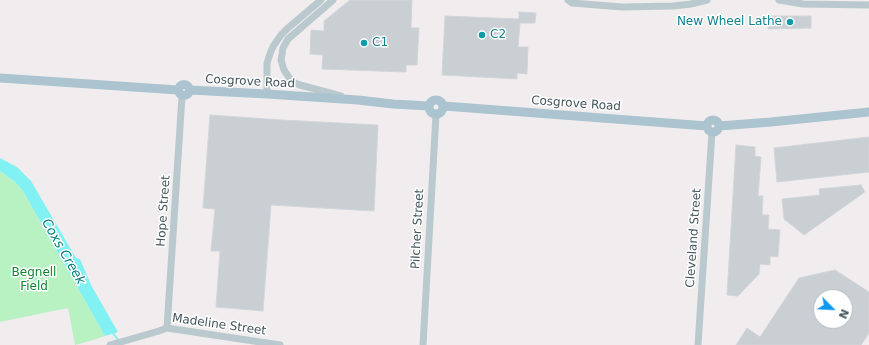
<!DOCTYPE html>
<html>
<head>
<meta charset="utf-8">
<style>
  body { margin:0 }
  #map { position:relative; width:869px; height:345px; overflow:hidden; background:#f1edee; font-family:"DejaVu Sans",sans-serif }
  canvas { display:block }
  .north { position:absolute; left:813px; top:289px; width:40px; height:40px; box-sizing:border-box; background:#fff; border:1px solid #b4bbbe; border-radius:50%; rotate:114deg; font-size:11px; font-weight:700; line-height:16px; text-align:center; color:#44565d }
  .north::after { content:''; display:block; margin:auto; width:14px; height:18px; background:#0a99ee; clip-path:polygon(50% 0,100% 100%,50% 72%,0 100%) }
</style>
</head>
<body>
<div id="map">
<canvas width="869" height="345"></canvas>
<div class="north">N</div>
</div>
<script>
const context = document.querySelector('canvas').getContext('2d');
context.lineJoin = 'round';
function paint(path, color) {
  context.fillStyle = color;
  context.fill(path, 'evenodd');
}
function shape(rows) {
  const path = new Path2D();
  for (const r of rows) {
    if (r.length === 3) {
      path.moveTo(r[0] + r[2], r[1]);
      path.arc(r[0], r[1], r[2], 0, 2 * Math.PI);
      continue;
    }
    path.moveTo(r[0], r[1]);
    for (let i = 2; i < r.length; i += 2) path.lineTo(r[i], r[i + 1]);
  }
  return path;
}
function stroke(path, color, width, dash) {
  context.strokeStyle = color;
  context.lineWidth = width;
  context.lineCap = dash ? 'butt' : 'round';
  context.setLineDash(dash || []);
  context.stroke(path);
}
function drawText(font, color, halo, rows, align = 'center') {
  context.font = font + ' "DejaVu Sans",sans-serif';
  context.lineWidth = 3;
  context.setLineDash([]);
  context.textBaseline = 'middle';
  context.strokeStyle = halo;
  context.fillStyle = color;
  for (const [text, x, y, turn = 0] of rows) {
    context.save();
    context.translate(x, y);
    context.rotate((+turn || 0) * Math.PI / 180);
    context.textAlign = isNaN(turn) ? turn : align;
    if (halo) context.strokeText(text, 0, 0);
    context.fillText(text, 0, 0);
    context.restore();
  }
}
paint(shape([
  [0,171,15,182,23,191,105,336,93,340,75,345,68,308,0,322]
]), '#b8f2c3');
paint(shape([
  [0,158,17,167,31,181,76,258,80,259,91,285,118,332,105,336,23,191,15,182,0,171]
]), '#81f1f3');
stroke(shape([
  [112,332,119,341]
]), '#81f1f3', 2);
const building = shape([
  [350,0,412,0,411,28,419,28,417,65,406,65,406,72,322,69,323,55,310,54,311,30,324,31,324,21,350,0],
  [519,12,536,13,535,23,520,23,518,47,528,47,527,74,517,73,517,79,442,75,445,16,519,19,519,12],
  [768,16,811,16,811,28,768,29,768,16],
  [210,115,282,120,378,125,374,211,271,205,263,311,216,307,220,251,211,251,215,209,203,208,210,115],
  [869,137,869,172,777,182,774,148,869,137],
  [736,145,755,147,755,156,761,157,758,196,763,196,762,215,769,215,768,229,780,230,778,257,770,256,770,265,760,264,759,274,738,296,727,295,736,145],
  [861,185,865,192,804,235,784,219,782,199,820,195,819,189,861,185],
  [835,270,869,292,869,333,861,345,736,345,747,328,760,337,799,278,835,270],
  [821,297,845,297,845,321,821,321,821,297]
]);
paint(building, '#c9cfd3');
stroke(building, '#d1d5da', 1);
stroke(shape([
  [333,0,288,39,283,48,281,60,284,70,290,79,295,83,300,85,341,96],
  [568,0,572,3,622,7,673,6,691,4,707,0],
  [779,0,803,4,869,5],
  [267,94,267,63,271,51,274,45,281,35,288,28,321,0],
  [167,328,182,96],
  [110,345,159,331,167,328,280,345],
  [423,345,436,115],
  [698,345,712,132]
]), '#bac9ce', 7);
stroke(shape([
  [0,78,178,90],
  [184,90,5.5],
  [190,90,267,94,358,100,393,104,429,106],
  [436,107,7],
  [444,106,707,126],
  [713,126,6],
  [719,126,771,122,869,112]
]), '#abc4cf', 9);
for (const [x, y, r, color] of [
  [790,22,4,"#0f9aa8"],
  [482,35,4,"#0f9aa8"],
  [364,43,4,"#0f9aa8"]
]) {
  const dot = new Path2D();
  dot.arc(x, y, r, 0, 2 * Math.PI);
  context.fillStyle = color;
  context.fill(dot);
  stroke(dot, '#fff', 1.5);
}
drawText('12px', '#0d838f', '#fff', [
  ["New Wheel Lathe",782,22,"right"],
  ["C2",490,35],
  ["C1",372,43]
], 'left');
drawText('12px', '#44565d', '#fff', [
  ["Cosgrove Road",250,82,3],
  ["Cosgrove Road",576,104,4],
  ["Hope Street",164,211,-86],
  ["Pilcher Street",418,229,-87],
  ["Cleveland Street",694,238,-86],
  ["Madeline Street",219,325,8]
]);
drawText('12px', '#0f8433', '#fff', [
  ["Begnell",34,273],
  ["Field",34,287]
]);
drawText('italic 13px', '#068082', '#fff', [
  ["Coxs Creek",63,252,60]
]);
</script>
</body>
</html>
